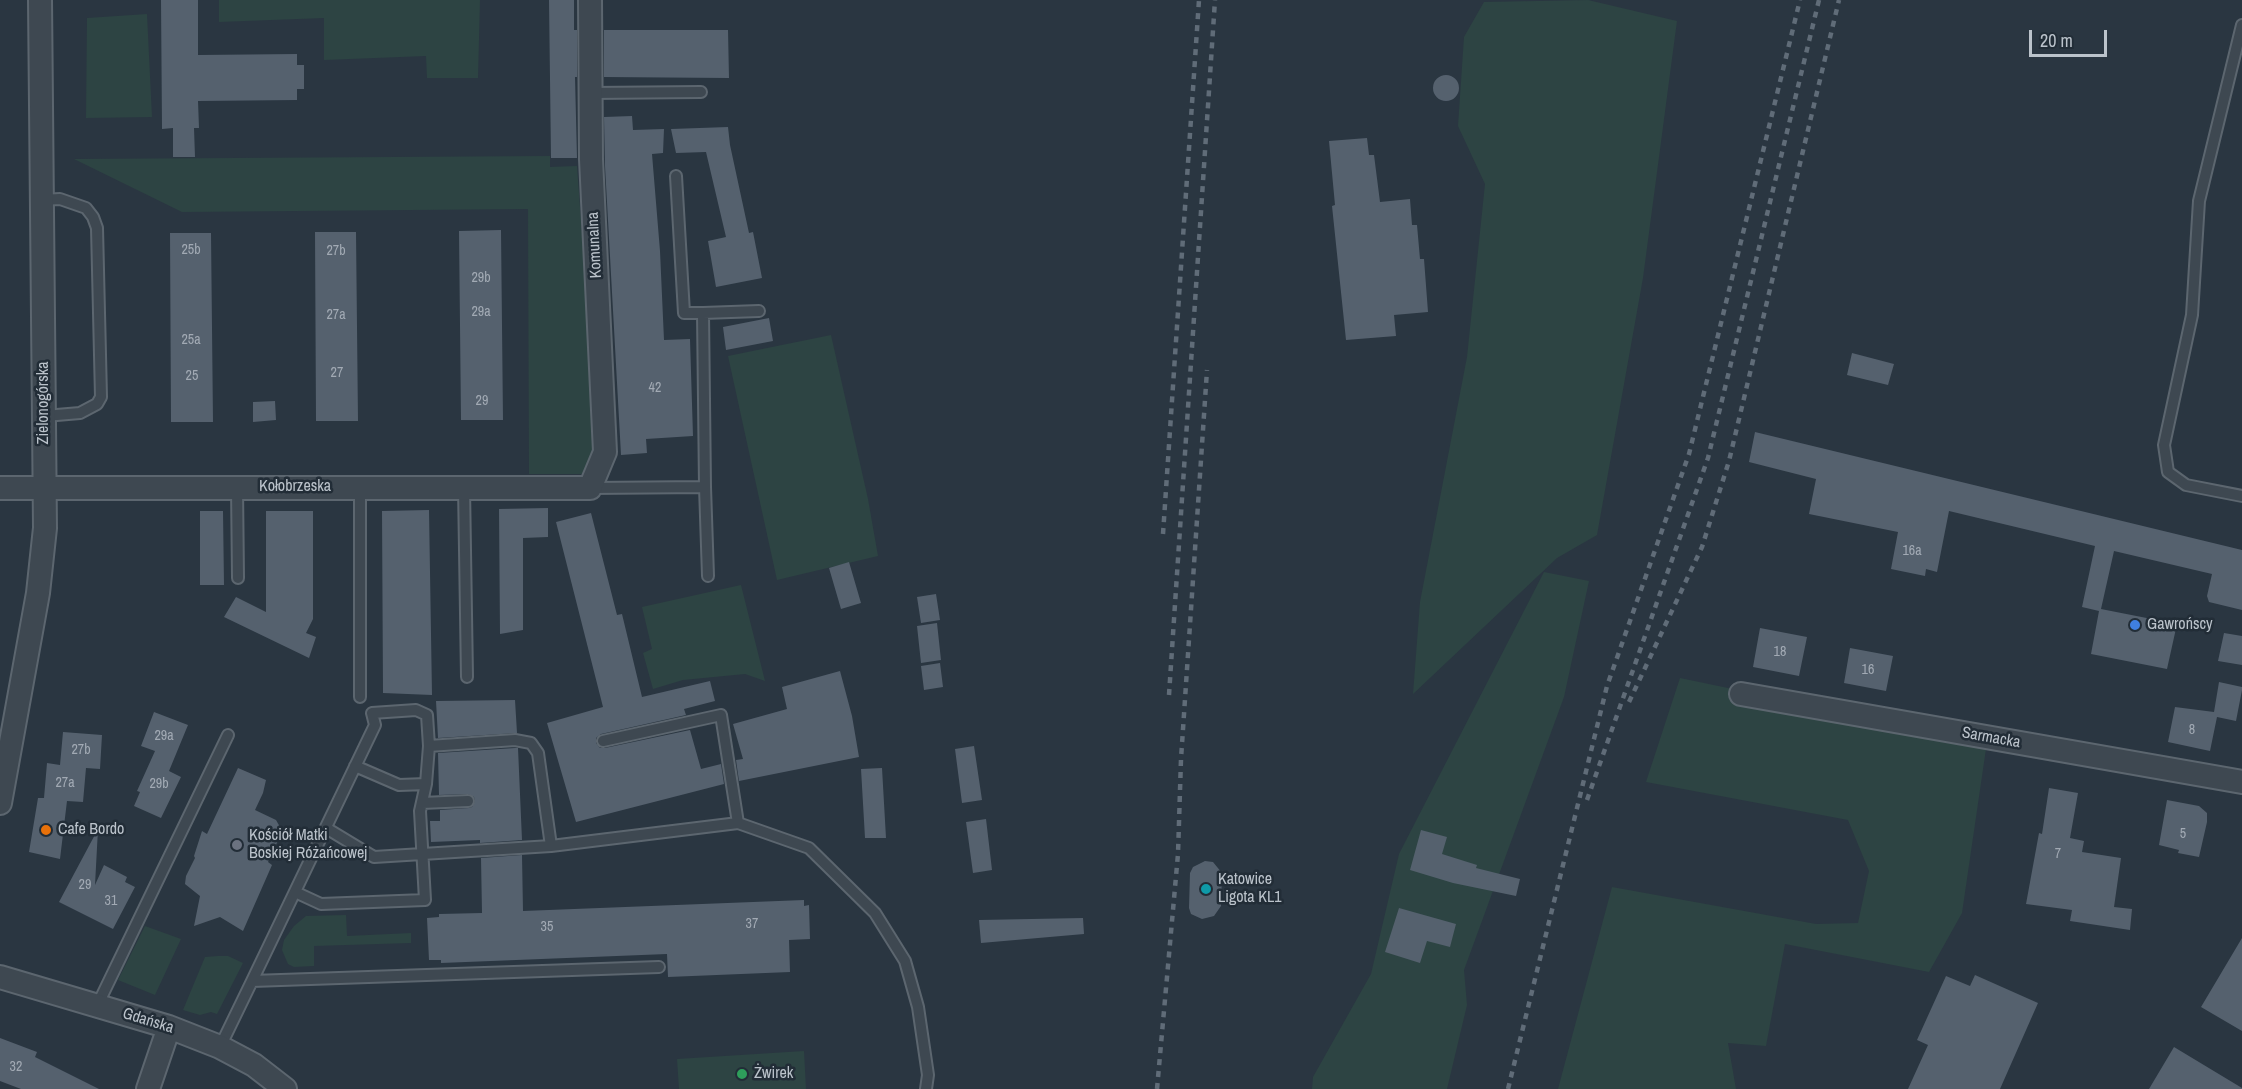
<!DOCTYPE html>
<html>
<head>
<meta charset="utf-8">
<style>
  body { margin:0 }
  #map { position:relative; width:2242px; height:1089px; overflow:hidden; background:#2a3641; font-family:"Archivo Narrow",sans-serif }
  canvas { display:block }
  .scale { position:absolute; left:2029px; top:30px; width:78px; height:27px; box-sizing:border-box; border:3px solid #bbc3cb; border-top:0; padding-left:8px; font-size:18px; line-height:21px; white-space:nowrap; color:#bbc3cb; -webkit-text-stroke:4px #222d37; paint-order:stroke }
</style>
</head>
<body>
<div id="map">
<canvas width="2242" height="1089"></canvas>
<div class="scale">20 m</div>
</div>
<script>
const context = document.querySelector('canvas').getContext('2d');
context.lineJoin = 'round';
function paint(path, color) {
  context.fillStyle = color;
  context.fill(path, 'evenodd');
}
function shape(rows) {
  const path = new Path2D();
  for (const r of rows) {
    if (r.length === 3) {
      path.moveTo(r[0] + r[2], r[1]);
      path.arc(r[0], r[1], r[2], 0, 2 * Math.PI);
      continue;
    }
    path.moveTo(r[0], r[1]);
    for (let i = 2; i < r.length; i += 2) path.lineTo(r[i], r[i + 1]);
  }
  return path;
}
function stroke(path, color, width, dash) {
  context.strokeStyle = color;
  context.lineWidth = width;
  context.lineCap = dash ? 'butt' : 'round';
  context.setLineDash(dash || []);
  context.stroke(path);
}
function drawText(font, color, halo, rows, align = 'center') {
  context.font = font + ' "Archivo Narrow",sans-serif';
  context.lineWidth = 5;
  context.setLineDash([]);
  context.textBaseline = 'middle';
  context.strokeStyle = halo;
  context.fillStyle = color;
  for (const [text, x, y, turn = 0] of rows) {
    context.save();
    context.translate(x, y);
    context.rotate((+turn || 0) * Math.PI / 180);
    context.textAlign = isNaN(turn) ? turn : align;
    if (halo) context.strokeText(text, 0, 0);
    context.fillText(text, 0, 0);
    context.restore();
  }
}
paint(shape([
  [219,0,480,0,478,78,427,78,426,56,324,60,324,18,219,22],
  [1588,0,1677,21,1643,278,1597,535,1557,558,1413,694,1420,602,1467,357,1485,184,1458,126,1464,37,1484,2],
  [147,14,152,117,86,118,87,18],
  [550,156,550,167,577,166,598,451,584,474,529,474,528,209,182,212,74,159],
  [831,335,868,499,878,556,777,580,728,356],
  [1544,572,1589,581,1564,697,1464,970,1467,1005,1447,1089,1312,1089,1313,1077,1371,974,1399,854],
  [741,585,765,681,745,674,683,680,653,689,643,653,652,649,642,607],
  [1680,678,1987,742,1962,913,1929,972,1785,944,1766,1046,1728,1043,1736,1089,1558,1089,1612,887,1816,924,1858,923,1869,871,1848,820,1646,782],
  [346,915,347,936,411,933,411,943,314,946,314,966,294,967,288,964,282,950,284,940,294,926,306,916],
  [145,926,181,939,155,995,118,980],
  [218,956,228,956,243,963,217,1014,211,1012,200,1015,183,1010,205,957],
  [804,1051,806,1089,679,1089,677,1059]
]), '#2d4443');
paint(shape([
  [161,0,198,0,198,55,297,54,297,65,304,65,304,89,297,89,297,100,198,101,199,128,194,128,195,157,173,157,173,128,162,129],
  [549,0,574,0,574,30,577,30,577,77,575,77,577,158,551,158],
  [604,30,728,30,729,78,604,77],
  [1446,88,13],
  [632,116,633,130,664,129,663,153,652,154,660,251,664,340,690,339,693,436,646,439,647,453,621,455,605,166,604,117],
  [728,127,730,145,749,233,753,232,762,278,716,287,708,241,726,237,706,152,676,153,671,129],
  [1367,138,1369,155,1374,155,1380,202,1410,199,1412,225,1417,225,1420,259,1424,259,1428,312,1394,315,1396,336,1346,340,1332,206,1335,205,1329,141],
  [501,230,503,420,461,420,459,231],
  [315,232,356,232,358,421,316,421],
  [170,233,211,233,213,422,171,422],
  [769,318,773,341,726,350,723,327],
  [1852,353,1894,364,1888,385,1847,375],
  [275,401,276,420,253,422,253,402],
  [1755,432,2242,550,2242,610,2209,602,2207,596,2212,574,2114,551,2101,609,2177,624,2167,669,2091,654,2099,611,2082,607,2095,546,1949,511,1937,572,1926,569,1925,576,1891,569,1898,532,1809,514,1816,479,1749,462],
  [548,508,548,537,523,538,523,630,500,634,499,509],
  [429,510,432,695,383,693,382,511],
  [200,511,223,511,224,585,200,585],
  [266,511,313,511,313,619,306,633,316,637,309,658,224,617,236,597,266,612],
  [591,513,617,615,622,614,642,697,710,681,715,701,684,709,686,715,601,734,596,738,596,743,600,748,605,748,690,730,701,769,721,764,724,784,576,822,547,723,603,707,556,522],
  [849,562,861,603,841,609,829,568],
  [936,594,940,620,921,623,917,597],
  [937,623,941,660,921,663,917,626],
  [1760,628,1807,637,1799,676,1753,667],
  [2224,633,2242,636,2242,665,2218,661],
  [1850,648,1893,656,1886,691,1844,683],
  [940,663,943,687,924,690,921,666],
  [840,671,852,716,859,757,739,781,736,760,743,759,733,724,787,709,782,687],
  [2219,682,2242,687,2242,690,2236,721,2217,717,2210,751,2168,742,2175,707,2214,712],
  [515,700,517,733,438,738,436,701],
  [154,712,188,725,169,771,181,777,161,818,134,806,140,792,137,791,155,751,141,746],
  [63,732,102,735,100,769,86,768,83,802,67,801,60,859,29,852,38,798,44,798,47,763,60,765],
  [974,746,982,800,962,803,955,749],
  [515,748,518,748,522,840,480,843,480,840,431,842,430,821,440,821,440,810,469,808,472,807,475,801,474,797,468,794,439,795,438,753],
  [238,768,266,780,263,793,255,810,276,820,280,827,281,834,268,862,272,865,243,931,220,917,194,926,200,896,185,884,186,876,195,858,194,856,202,831,207,834],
  [882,768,886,838,865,838,861,769],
  [2049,788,2078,793,2070,838,2084,841,2082,852,2121,858,2114,907,2132,909,2130,930,2070,921,2072,910,2026,904,2039,833,2042,834],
  [2167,800,2199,806,2207,813,2207,822,2199,857,2178,853,2179,850,2159,845],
  [986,819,992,870,973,873,966,822],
  [98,829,95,885,104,865,127,877,125,882,135,887,113,929,59,902],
  [1421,830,1447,837,1442,854,1477,865,1476,868,1520,879,1516,896,1453,883,1410,870],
  [522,855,523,911,804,900,804,906,809,905,810,939,789,940,790,972,668,977,667,954,441,963,441,960,429,960,427,918,439,917,439,914,482,913,481,858],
  [1205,861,1213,862,1222,873,1221,906,1214,916,1202,919,1191,914,1189,908,1190,873,1193,867],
  [1399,908,1456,924,1450,947,1427,941,1420,963,1385,952],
  [1083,918,1084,934,981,943,979,920],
  [2242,938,2242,1031,2201,1007],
  [1975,975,2038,1003,2000,1089,1908,1089,1928,1045,1917,1040,1946,976,1970,986],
  [0,1038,37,1052,35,1057,99,1089,21,1089,0,1081],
  [2174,1047,2242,1088,2242,1089,2149,1089]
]), '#55616e');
const lane = shape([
  [2242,25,2199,201,2192,315,2164,445,2168,472,2186,485,2242,496],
  [591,93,701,92],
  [41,200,60,199,86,208,93,217,97,228,101,397,97,404,80,413,45,416],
  [703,313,759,311],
  [237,487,238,578],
  [464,487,467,677],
  [705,487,708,576],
  [590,488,705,487,703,313,684,313,676,176],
  [360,697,360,487],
  [603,741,721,715,738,823],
  [429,746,515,740,531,743,538,753,551,846],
  [355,766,399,785,426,784],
  [422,803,468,801],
  [326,828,374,857,551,846,738,823,809,848,875,913,905,961,918,1007,928,1075,926,1089],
  [252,981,375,725,372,713,416,710,427,715,429,746,426,784,420,811,425,900,321,904,295,892],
  [97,1006,228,735],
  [220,1047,252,981,659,967]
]);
const street = shape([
  [0,488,590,488,605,452,591,159,590,0],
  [1741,694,2242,782],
  [0,803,38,593,45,528,40,0],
  [0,977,169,1027,220,1047,254,1065,285,1089],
  [148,1089,169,1027]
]);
stroke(lane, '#5c666f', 14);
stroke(street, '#5c666f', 26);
stroke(lane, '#3e4851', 10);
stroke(street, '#3e4851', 22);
stroke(shape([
  [1163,534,1199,0],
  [1169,695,1215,0],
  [1629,702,1702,547,1729,461,1839,0],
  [1587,800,1708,458,1819,0],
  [1157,1089,1178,854,1181,759,1207,370],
  [1508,1089,1607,686,1689,454,1800,0]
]), '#606c78', 4.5, [6, 6]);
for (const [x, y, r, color] of [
  [2135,625,6,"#3f7fe0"],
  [46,830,6,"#e8710a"],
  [237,845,6,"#6b7280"],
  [1206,889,6,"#0f9aa8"],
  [742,1074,6,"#2e9e5b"]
]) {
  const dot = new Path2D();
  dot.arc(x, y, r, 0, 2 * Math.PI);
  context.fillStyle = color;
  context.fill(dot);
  stroke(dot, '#222d37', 2);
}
drawText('14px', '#a2aab4', null, [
  ["25b",191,250],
  ["27b",336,251],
  ["29b",481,278],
  ["29a",481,312],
  ["27a",336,315],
  ["25a",191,340],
  ["27",337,373],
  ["25",192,376],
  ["42",655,388],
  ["29",482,401],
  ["16a",1912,551],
  ["18",1780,652],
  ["16",1868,670],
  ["8",2192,730],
  ["29a",164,736],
  ["27b",81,750],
  ["27a",65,783],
  ["29b",159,784],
  ["5",2183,834],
  ["7",2058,854],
  ["29",85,885],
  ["31",111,901],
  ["37",752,924],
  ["35",547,927],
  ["32",16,1067]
]);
drawText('16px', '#bbc3cb', '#222d37', [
  ["Komunalna",595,245,-93],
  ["Zielonogórska",44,403,-90],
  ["Kołobrzeska",295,487],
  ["Sarmacka",1991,738,10],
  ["Gdańska",148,1021,17]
]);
drawText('16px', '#bbc3cb', '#222d37', [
  ["Gawrońscy",2147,625],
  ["Cafe Bordo",58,830],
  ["Kościół Matki",249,836],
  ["Boskiej Różańcowej",249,854],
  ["Katowice",1218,880],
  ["Ligota KL1",1218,898],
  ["Żwirek",754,1074]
], 'left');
</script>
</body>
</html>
